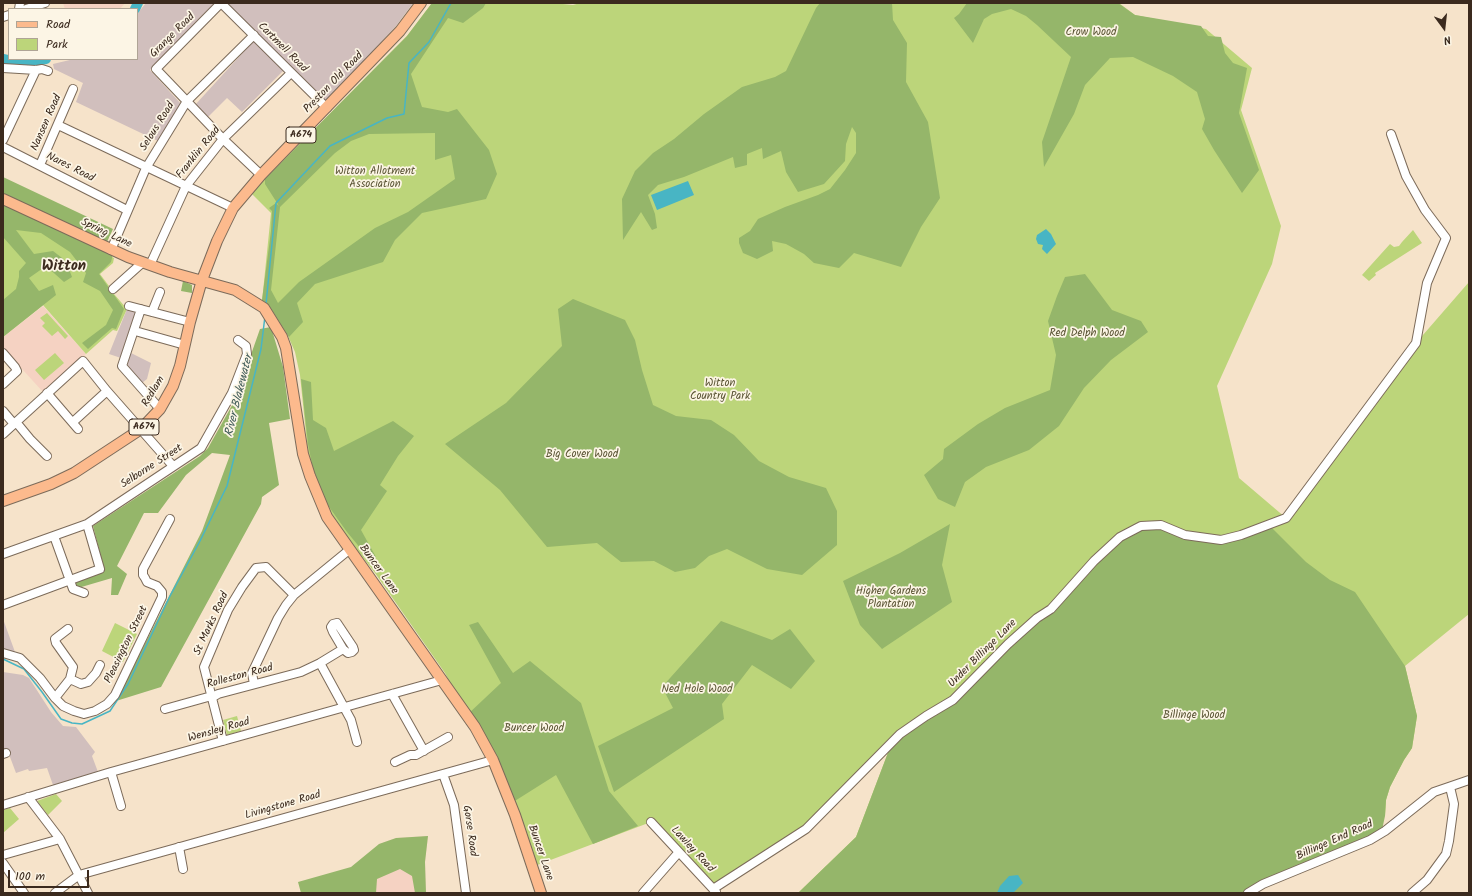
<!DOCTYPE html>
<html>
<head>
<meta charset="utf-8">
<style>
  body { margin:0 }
  #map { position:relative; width:1472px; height:896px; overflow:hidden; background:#f6e3ca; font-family:Kalam,sans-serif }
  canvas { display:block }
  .frame { position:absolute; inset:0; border:4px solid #3b2a1e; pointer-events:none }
  .legend { position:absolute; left:8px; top:8px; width:130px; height:52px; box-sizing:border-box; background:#fcf5e5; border:1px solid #afa495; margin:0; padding:5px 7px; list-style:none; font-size:12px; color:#3b2a1e }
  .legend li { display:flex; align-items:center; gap:8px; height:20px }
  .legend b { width:20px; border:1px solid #afa495 }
  .north { position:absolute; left:1424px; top:8px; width:40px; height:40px; -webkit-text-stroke:3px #fcf5e5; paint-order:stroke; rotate:165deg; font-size:11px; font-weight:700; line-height:16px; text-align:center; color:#3b2a1e }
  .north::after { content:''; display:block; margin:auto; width:14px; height:18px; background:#3b2a1e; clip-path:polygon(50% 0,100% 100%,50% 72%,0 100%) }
  .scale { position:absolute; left:8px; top:870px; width:81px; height:18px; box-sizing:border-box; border:2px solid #3b2a1e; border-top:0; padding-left:5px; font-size:12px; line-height:14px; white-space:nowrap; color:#3b2a1e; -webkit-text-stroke:3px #fcf5e5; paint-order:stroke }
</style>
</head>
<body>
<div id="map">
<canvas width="1472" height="896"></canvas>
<div class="frame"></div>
<ul class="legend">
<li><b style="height:5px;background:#fcba8d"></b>Road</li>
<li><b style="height:11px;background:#bcd57a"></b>Park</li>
</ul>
<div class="north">N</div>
<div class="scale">100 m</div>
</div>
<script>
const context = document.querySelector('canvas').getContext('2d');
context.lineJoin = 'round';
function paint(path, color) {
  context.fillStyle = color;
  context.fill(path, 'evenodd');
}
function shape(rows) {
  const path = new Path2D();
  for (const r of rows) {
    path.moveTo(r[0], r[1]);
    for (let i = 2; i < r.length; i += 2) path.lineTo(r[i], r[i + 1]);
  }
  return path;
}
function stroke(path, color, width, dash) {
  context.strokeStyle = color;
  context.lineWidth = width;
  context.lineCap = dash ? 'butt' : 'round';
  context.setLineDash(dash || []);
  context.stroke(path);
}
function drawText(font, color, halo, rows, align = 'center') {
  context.font = font + ' Kalam,sans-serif';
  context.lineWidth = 3.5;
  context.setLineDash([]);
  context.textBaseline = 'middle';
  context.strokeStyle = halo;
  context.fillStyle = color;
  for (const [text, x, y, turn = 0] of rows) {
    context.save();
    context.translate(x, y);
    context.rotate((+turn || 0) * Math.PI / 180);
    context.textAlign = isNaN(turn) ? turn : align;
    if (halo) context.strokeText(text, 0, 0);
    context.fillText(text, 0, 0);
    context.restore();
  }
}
paint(shape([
  [63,3,125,3,120,9,65,9],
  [43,306,86,354,43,392,3,348,3,337],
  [428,836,425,862,426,893,335,893,379,844,396,838]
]), '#f5d2c2');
paint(shape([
  [146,3,217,3,150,70,182,105,160,142,76,102,83,83,54,69,53,64,74,59,137,59,137,14],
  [227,3,413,3,396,26,326,102,288,66,242,112,227,98,207,118,195,105,259,35],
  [127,309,136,312,121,358,109,354],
  [131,353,151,363,147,379,142,383,127,365],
  [3,619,15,652,3,649],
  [3,672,23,675,29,678,51,712,63,726,76,727,95,752,92,756,98,772,53,785,47,768,29,771,28,769,16,773,7,749,3,750]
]), '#d1bfbd');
paint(shape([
  [432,3,553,3,573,5,580,3,1119,3,1135,15,1206,29,1252,68,1241,110,1281,226,1272,264,1217,386,1239,478,1286,518,1416,343,1469,282,1469,614,1405,666,1417,716,1412,748,1404,760,1390,787,1386,800,1385,816,798,893,856,837,889,750,806,829,713,889,651,822,532,867,515,815,467,715,445,673,375,573,349,540,332,515,323,496,308,453,300,375,295,352,288,336,269,306,262,301,271,213,252,194,265,179,407,36],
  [3,205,114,258,113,263,100,274,109,286,108,287,127,309,117,331,113,330,86,354,43,305,3,337],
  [1413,230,1422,243,1375,273,1376,275,1369,281,1362,275,1390,244,1394,247,1399,246,1402,242],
  [47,313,68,336,65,339,58,331,52,336,42,326,45,323,40,318],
  [55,353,64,363,44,380,35,370],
  [115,623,137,634,123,662,102,651],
  [237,716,241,731,227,735,223,720],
  [56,794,62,801,48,815,37,801],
  [10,808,19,819,3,833,3,810]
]), '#bcd57a');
paint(shape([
  [432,3,486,3,483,8,463,23,448,18,411,74,422,107,448,112,457,109,489,150,497,174,486,199,422,213,395,240,383,262,315,284,297,303,303,322,289,337,269,305,262,300,271,231,272,211,269,208,276,203,279,206,265,184,265,179,407,36],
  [435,133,435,160,451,155,455,179,408,212,375,228,299,282,278,303,271,290,280,207,335,153,351,141,369,134],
  [820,3,892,3,893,20,907,43,906,82,928,122,940,198,921,227,901,267,854,253,839,268,814,263,804,254,786,244,772,241,773,251,757,259,743,253,739,243,739,238,750,231,758,219,785,207,818,195,830,189,845,170,856,153,856,133,852,127,846,144,845,161,824,184,798,192,786,172,781,151,763,159,762,148,747,154,747,165,735,168,733,157,684,177,658,185,648,195,655,214,657,228,652,230,641,212,623,240,622,199,635,171,653,153,674,139,704,114,742,87,775,77,786,71,816,8],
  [967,3,1118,3,1135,15,1201,26,1208,36,1221,37,1225,53,1233,63,1247,68,1239,113,1259,170,1242,193,1214,150,1202,129,1205,119,1197,92,1173,76,1133,57,1110,58,1085,85,1074,114,1044,167,1042,142,1071,57,1037,25,1026,16,1011,9,992,14,984,19,973,43,954,18,959,14],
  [3,177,113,229,106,244,3,195],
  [3,203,113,254,111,262,99,274,124,309,116,329,112,328,88,349,82,343,106,325,113,310,100,291,83,282,86,273,70,252,41,233,16,230,34,254,53,251,66,261,72,277,64,282,46,266,29,278,39,291,53,285,56,295,3,337,3,300,16,289,19,277,19,271,26,263,3,237],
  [1085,274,1112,310,1141,321,1148,332,1111,360,1084,388,1059,426,1029,450,986,467,965,482,955,507,938,499,924,475,943,459,944,449,978,424,1005,408,1050,390,1056,355,1048,321,1057,296,1065,277],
  [183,281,192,285,192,293,181,291],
  [573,299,625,320,635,340,642,370,653,405,676,416,711,420,734,435,759,461,789,477,826,488,837,511,837,545,802,575,767,569,727,549,709,556,695,568,675,572,654,561,621,562,597,543,547,547,500,490,445,444,506,403,562,346,558,309],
  [271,327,283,367,290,419,269,423,279,485,262,497,261,504,161,687,116,701,202,531,230,455,212,453,186,475,158,513,144,513,117,566,127,574,118,595,111,595,112,578,78,588,73,582,104,569,93,526,200,456,208,448,235,400,260,329],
  [301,379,311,382,313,420,326,428,334,451,393,421,414,436,398,456,380,485,387,491,361,530,376,557,371,561,347,532,327,504,313,469,308,444],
  [950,524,942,565,952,602,882,649,860,625,843,581,900,553],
  [1161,525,1221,540,1269,525,1306,562,1330,580,1355,592,1405,666,1417,716,1412,748,1404,760,1390,787,1386,800,1385,816,1382,830,1370,839,1244,893,798,893,856,837,889,750,900,734,953,700,1120,537,1141,526],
  [721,621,772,640,790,629,815,661,791,689,752,665,722,704,724,719,614,792,598,746,673,708,662,687],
  [478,622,513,673,530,661,581,703,609,791,638,826,593,844,556,775,510,804,467,715,501,683,469,625],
  [428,836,425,862,426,893,415,893,412,876,400,869,377,879,376,893,301,893,298,882,351,867,379,844,396,838]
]), '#95b66a');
paint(shape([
  [688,181,694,195,657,210,651,195],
  [1046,229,1051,234,1056,244,1047,254,1042,249,1043,245,1038,244,1036,239,1037,235],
  [1018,875,1023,883,1013,893,997,893,1000,886,1009,876]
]), '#48b5c4');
stroke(shape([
  [266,304,276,203,330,146,387,118,404,114,409,63,429,42,451,3],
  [3,659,24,669,42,692,61,719,72,723,82,724,110,711,128,684,170,596,200,541,227,486,261,349,265,316]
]), '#48b5c4', 1.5);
stroke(shape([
  [135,9,138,3],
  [3,59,22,63,46,59]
]), '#48b5c4', 10);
const minor = shape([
  [19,9,20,3],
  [26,9,45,3],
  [3,17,9,15],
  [3,68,36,70,42,69,48,71],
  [58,125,233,208],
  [3,140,36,70],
  [3,147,127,210],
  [40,165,73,89],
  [261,175,223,139,156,69,221,3,327,108],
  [111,250,146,168,187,101,254,35],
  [150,265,186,186,223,139,291,73],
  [113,289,142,263],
  [129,306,190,322],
  [141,309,122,366,160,409],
  [152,312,160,292],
  [135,331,185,345],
  [3,353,15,367,17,371,3,384],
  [47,393,78,429],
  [3,411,14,424],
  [16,422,30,439,47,456],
  [73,422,107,391],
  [3,434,83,361,107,391,173,466],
  [54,536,73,589,84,593],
  [3,554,87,524,201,448,232,393,247,354,246,346,238,340],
  [3,605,100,569,87,524],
  [337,623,353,647,354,650,352,652,348,653,343,649,333,632,331,627,333,624,337,623],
  [3,653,20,658,40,678,55,698,63,706,74,711,84,714,95,711,107,704,115,695,162,597,162,592,157,586,147,582,145,578,143,575,143,569,170,519],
  [320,663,351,720,357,742],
  [70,679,81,684,88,682,96,673,100,665],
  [254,684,252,673,278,618,286,605,294,595,349,550],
  [392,694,424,751],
  [55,698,70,679,73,667,56,643,55,639,68,629],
  [165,709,208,697,213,697,218,694,301,672,320,663,343,649],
  [223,741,204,667,228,610,242,587,256,568,266,567,294,595],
  [3,754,6,753],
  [395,762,410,755,416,755,448,737],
  [111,772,121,806],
  [443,774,454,805,466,893],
  [28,797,60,839,88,893],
  [3,805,111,772,442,680],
  [651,822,716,892],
  [179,847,183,869],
  [3,855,60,839],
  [3,863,24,893],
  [713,889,806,829,900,734,926,716,953,700,1008,644,1037,618,1051,609,1094,561,1120,537,1141,526,1161,525,1185,535,1221,540,1241,535,1286,518,1416,343,1427,283,1446,238,1425,210,1406,176,1391,134],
  [55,893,79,875,493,760],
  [643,893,679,852],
  [1248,893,1263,884,1370,840,1385,831,1434,792,1469,780],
  [1412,893,1427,880,1446,854,1449,841,1454,804,1450,787]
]);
const major = shape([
  [3,199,128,257,170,272,235,290,264,308,282,337,286,348,303,454,310,476,327,517,475,727,493,760,515,815,541,893],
  [3,501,51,484,74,473,141,429,160,409,173,386,180,366,190,322,202,280,217,241,233,208,261,175,400,31,421,3]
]);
stroke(minor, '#7c6b5a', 10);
stroke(major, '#7c6b5a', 12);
stroke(minor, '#fff', 8);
stroke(major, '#fcba8d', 10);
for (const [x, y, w] of [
  [301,135,30],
  [144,427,30]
]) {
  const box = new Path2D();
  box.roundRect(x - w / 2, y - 8, w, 16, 3);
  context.fillStyle = '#fcf5e5';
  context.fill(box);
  stroke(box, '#3b2a1e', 1);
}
drawText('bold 10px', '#3b2a1e', null, [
  ["A674",301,135],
  ["A674",144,427]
]);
drawText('11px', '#5b5535', '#fcf5e5', [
  ["Crow Wood",1091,33],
  ["Witton Allotment",375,172],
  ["Association",375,185],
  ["Red Delph Wood",1087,334],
  ["Witton",720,384],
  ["Country Park",720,397],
  ["Big Cover Wood",582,455],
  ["Higher Gardens",891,592],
  ["Plantation",891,605],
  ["Ned Hole Wood",697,690],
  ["Billinge Wood",1194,716],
  ["Buncer Wood",534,729]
]);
drawText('11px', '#3b2a1e', '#fcf5e5', [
  ["Grange Road",173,36,-45],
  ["Cartmell Road",282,48,45],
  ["Preston Old Road",334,83,-46],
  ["Nansen Road",47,123,-66],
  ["Selous Road",158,127,-58],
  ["Franklin Road",199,153,-51],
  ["Nares Road",70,168,27],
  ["Spring Lane",106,234,25],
  ["Redlam",154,392,-59],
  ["Selborne Street",152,467,-33],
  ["Buncer Lane",378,570,54],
  ["St Marks Road",212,624,-65],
  ["Pleasington Street",127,645,-64],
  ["Under Billinge Lane",983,654,-45],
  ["Rolleston Road",240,677,-15],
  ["Wensley Road",219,731,-16],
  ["Livingstone Road",283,806,-16],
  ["Gorse Road",469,831,82],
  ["Billinge End Road",1335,841,-24],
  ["Lawley Road",692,850,47],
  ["Buncer Lane",540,853,71]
]);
drawText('italic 12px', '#405b58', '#fcf5e5', [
  ["River Blakewater",240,396,-76]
]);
drawText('bold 15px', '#3b2a1e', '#fcf5e5', [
  ["Witton",64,267]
]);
</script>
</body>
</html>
